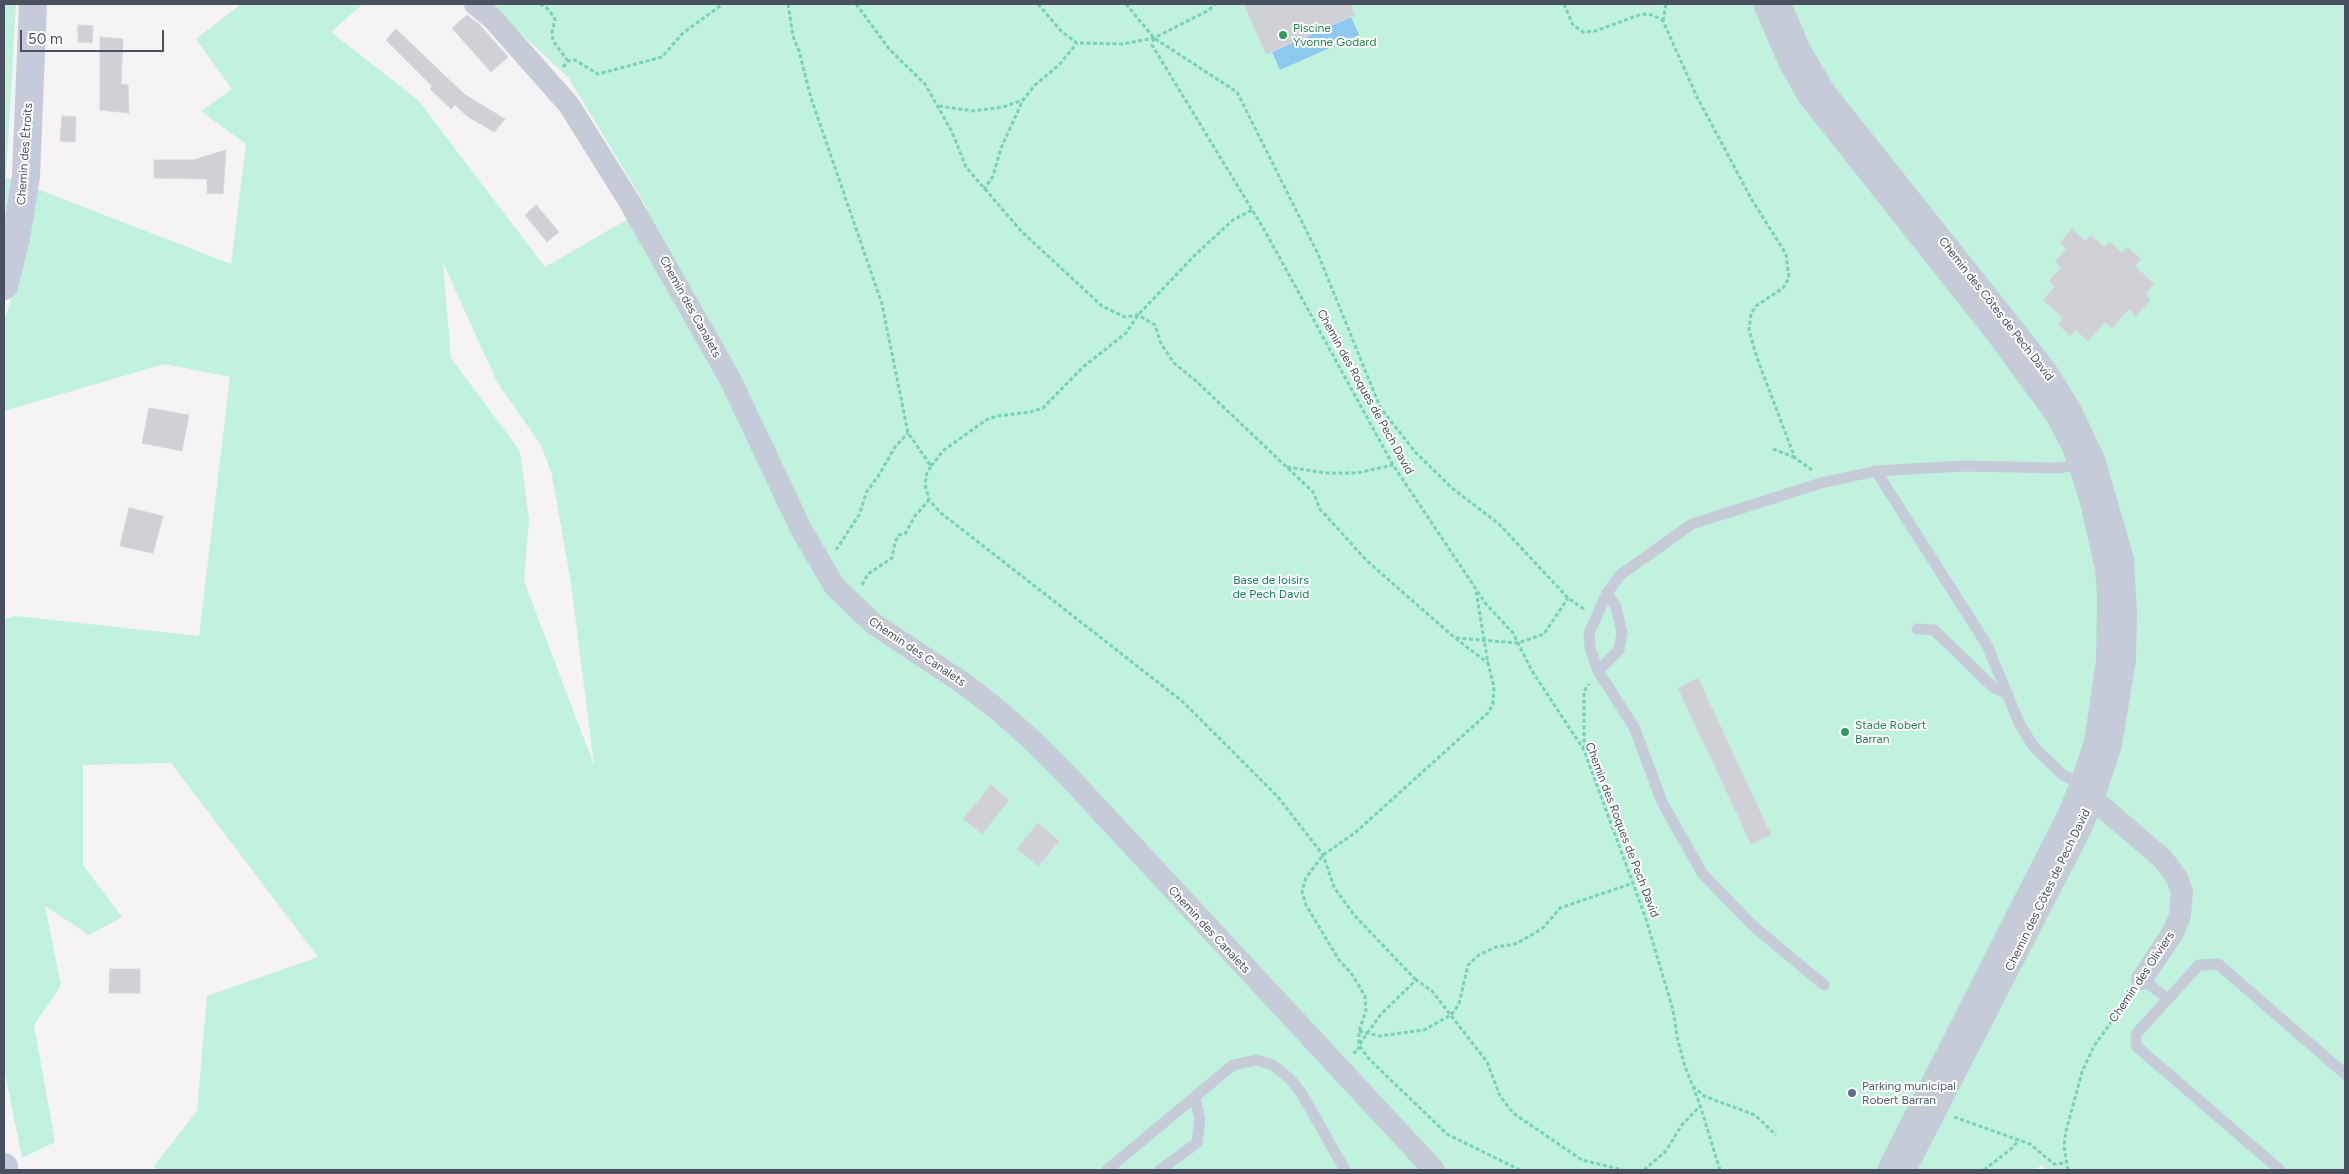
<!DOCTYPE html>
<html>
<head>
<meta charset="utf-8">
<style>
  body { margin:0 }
  #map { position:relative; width:2349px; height:1174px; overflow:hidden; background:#f5f3f3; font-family:Figtree,sans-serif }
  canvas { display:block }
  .frame { position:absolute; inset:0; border:5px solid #495161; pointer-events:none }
  .scale { position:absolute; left:20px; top:30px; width:144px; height:22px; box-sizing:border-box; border:2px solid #495161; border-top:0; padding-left:6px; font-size:15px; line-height:18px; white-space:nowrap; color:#495161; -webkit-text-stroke:4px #fff; paint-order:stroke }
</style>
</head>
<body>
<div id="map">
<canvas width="2349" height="1174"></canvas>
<div class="frame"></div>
<div class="scale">50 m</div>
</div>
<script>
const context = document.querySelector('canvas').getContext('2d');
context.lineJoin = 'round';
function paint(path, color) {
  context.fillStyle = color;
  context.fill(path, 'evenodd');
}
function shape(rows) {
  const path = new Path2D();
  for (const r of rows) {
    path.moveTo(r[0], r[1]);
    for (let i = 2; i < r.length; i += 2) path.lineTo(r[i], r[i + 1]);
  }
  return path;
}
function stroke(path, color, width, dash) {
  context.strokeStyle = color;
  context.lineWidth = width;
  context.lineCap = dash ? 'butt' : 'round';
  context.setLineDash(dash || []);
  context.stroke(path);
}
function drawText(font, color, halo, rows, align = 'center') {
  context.font = font + ' Figtree,sans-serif';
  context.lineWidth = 4;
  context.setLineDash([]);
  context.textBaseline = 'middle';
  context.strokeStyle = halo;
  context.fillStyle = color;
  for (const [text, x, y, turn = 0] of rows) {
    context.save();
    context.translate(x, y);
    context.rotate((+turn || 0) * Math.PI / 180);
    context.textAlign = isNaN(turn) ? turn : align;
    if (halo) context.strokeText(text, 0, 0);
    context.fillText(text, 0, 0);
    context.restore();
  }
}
paint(shape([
  [4,4,16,4,6,177,231,264,246,144,201,111,232,89,196,39,241,4,363,4,331,32,418,100,545,267,647,208,568,77,493,8,474,4,2345,4,2345,1170,2046,1170,2041,1165,2036,1170,156,1170,154,1166,197,1111,207,996,318,957,171,763,83,765,83,865,122,917,89,935,45,906,61,986,34,1025,55,1142,22,1158,4,1068,4,619,16,616,199,636,230,377,164,364,4,411,4,320,13,295,4,292],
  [443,263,498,384,541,445,552,475,571,583,594,765,524,581,529,520,520,451,451,358]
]), '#c1f2de');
paint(shape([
  [1351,17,1359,35,1280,70,1272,52]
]), '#8dc8f0');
const building = shape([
  [1244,4,1350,4,1355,15,1266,54,1244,4],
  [467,15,479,24,508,57,491,72,452,28,467,15],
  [78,25,93,26,92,43,78,42,78,25],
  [396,29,464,94,505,119,494,132,467,116,455,105,451,109,430,89,432,86,386,40,396,29],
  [100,37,123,39,121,84,128,85,129,113,100,110,100,37],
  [62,116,76,117,75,142,60,141,62,116],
  [226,150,223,194,207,193,207,179,154,178,154,160,193,160,226,150],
  [536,205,559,232,547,242,525,215,536,205],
  [2072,229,2085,241,2091,235,2104,247,2110,242,2122,253,2127,247,2141,259,2135,266,2154,284,2146,293,2150,300,2136,316,2129,309,2112,328,2105,322,2088,341,2076,330,2070,336,2058,324,2063,318,2043,300,2055,287,2049,281,2061,268,2055,261,2066,249,2060,243,2072,229],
  [149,408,189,415,182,451,142,443,149,408],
  [129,508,163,516,153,553,120,546,129,508],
  [1698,678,1771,835,1751,844,1678,688,1698,678],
  [991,785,1009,800,982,834,963,819,991,785],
  [1038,823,1059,841,1038,866,1017,849,1038,823],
  [110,969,140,969,140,993,109,993,110,969]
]);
paint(building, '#cfd1d7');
stroke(building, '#d7d7de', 1);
stroke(shape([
  [540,4,549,10,555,19,552,33,553,41,568,61],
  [788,4,793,36,799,51,811,98,882,304,908,433,931,466,927,473,925,484,929,500,941,513,1182,701,1278,797,1323,855,1334,887,1354,915,1416,980],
  [856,4,890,50,925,84,952,132,966,167,1021,231,1102,306,1125,317,1138,315,1155,325,1161,344,1174,363,1196,381,1313,492,1320,509,1366,560,1455,638,1488,663],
  [1038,4,1062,32,1077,43,1123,44,1154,38,1209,10,1215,4],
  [1126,4,1154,38,1237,92,1318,254,1380,407,1416,453,1452,488,1499,524,1568,598,1585,610],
  [1564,4,1573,25,1583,32,1595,31,1642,14,1653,15,1663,21,1697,97,1752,200,1786,254,1789,278,1783,288,1756,306,1751,314,1749,330,1757,358,1795,458,1812,470],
  [1663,21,1666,4],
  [1154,38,1152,45,1265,231,1393,465,1486,604,1513,633,1532,671,1584,750,1646,919,1673,1010,1678,1041,1685,1066,1700,1105,1720,1170],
  [563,67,568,61,575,60,598,74,662,57,683,33,723,4],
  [939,106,973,111,1003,107,1023,100],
  [984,190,993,176,1001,148,1023,100,1035,85,1059,65,1077,43],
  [1773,449,1794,457],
  [931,466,944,450,986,420,997,416,1030,412,1043,408,1083,367,1126,333,1138,315,1195,255,1233,220,1252,210],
  [1287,467,1326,473,1357,473,1393,465],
  [836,550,859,515,867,491,879,475,895,447,908,433],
  [862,585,868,574,892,558,895,542,899,535,905,534,915,516,929,500],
  [1456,638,1518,643,1544,634,1568,598],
  [1584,749,1584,691,1589,684],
  [1359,1031,1379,1036,1424,1030,1451,1015,1459,1004,1468,965,1479,955,1496,947,1515,944,1530,936,1544,927,1560,908,1633,883],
  [1353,1053,1358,1051,1359,1045,1359,1031,1366,1011,1365,996,1351,973,1339,960,1306,905,1302,891,1306,878,1323,855,1356,832,1489,712,1493,703,1494,687,1488,663,1476,591],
  [1693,1086,1704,1096,1755,1115,1776,1135],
  [1954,1117,2030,1144,2054,1164,2066,1163],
  [1520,1170,1447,1134,1369,1059,1359,1045,1381,1014,1416,980,1432,991,1487,1062,1500,1096,1513,1113,1582,1160,1623,1170],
  [1644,1170,1666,1151,1681,1126,1700,1106],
  [1984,1170,2011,1149,2019,1140],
  [2068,1170,2064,1147,2066,1131,2082,1072,2094,1046,2130,996]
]), '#77d2b7', 3, [4, 2.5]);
stroke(shape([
  [1876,471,1987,645,2020,725,2034,747,2063,775,2085,786],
  [1917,629,1934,630,1993,687,2008,694],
  [1598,671,1619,650,1622,633,1616,607,1607,593],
  [2142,979,2168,999],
  [1824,985,1752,925,1702,873,1662,802,1634,727,1598,671,1590,648,1589,633,1607,593,1620,575,1692,524,1821,483,1876,471,1963,466,2058,468,2084,464],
  [1107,1170,1233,1065,1256,1060,1273,1065,1290,1079,1302,1094,1345,1170],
  [1160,1170,1197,1143,1200,1119,1195,1098],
  [2280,1170,2136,1046,2136,1034,2199,965,2218,964,2345,1074]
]), '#c6ccd7', 11);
stroke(shape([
  [475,4,493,19,569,105,629,201,730,379,802,531,835,587,874,624,963,683,998,710,1033,741,1067,775,1434,1170],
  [1764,4,1790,64,1809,97,1996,333,2057,416,2072,445,2080,466,2092,506,2106,569,2108,596,2107,661,2095,742,2081,784,2069,813,1888,1170],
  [1780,4,1800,50,1824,91,2019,336,2047,372,2070,409,2094,459,2123,559,2126,612,2125,660,2111,745,2093,799,2080,830,1905,1170],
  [2080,792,2093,799,2163,859,2177,878,2182,891,2180,916,2172,934,2142,979]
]), '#c6ccd7', 22);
stroke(shape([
  [4,286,16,238,26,176,33,4],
  [4,1167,4,1170]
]), '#c5cbdb', 28);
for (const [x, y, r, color] of [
  [1283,35,5,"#2e9e5b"],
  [1845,732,5,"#2e9e5b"],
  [1852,1093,5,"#5c6f8a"]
]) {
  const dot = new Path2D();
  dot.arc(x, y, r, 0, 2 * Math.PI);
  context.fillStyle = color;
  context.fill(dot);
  stroke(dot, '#fff', 2);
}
drawText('12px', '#27864d', '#fff', [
  ["Piscine",1293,28],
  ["Yvonne Godard",1293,42],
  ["Stade Robert",1855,725],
  ["Barran",1855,739]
], 'left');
drawText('12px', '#495161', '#fff', [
  ["Chemin des Étroits",25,154,-86],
  ["Chemin des Canalets",690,307,61],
  ["Chemin des Côtes de Pech David",1996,309,52],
  ["Chemin des Roques de Pech David",1365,392,61],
  ["Chemin des Canalets",917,652,34],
  ["Chemin des Roques de Pech David",1622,830,69],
  ["Chemin des Côtes de Pech David",2048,890,-64],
  ["Chemin des Canalets",1209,930,47],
  ["Chemin des Oliviers",2142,977,-56]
]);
drawText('12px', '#148261', '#fff', [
  ["Base de loisirs",1271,580],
  ["de Pech David",1271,594]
]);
drawText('12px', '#4e5e75', '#fff', [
  ["Parking municipal",1862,1086],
  ["Robert Barran",1862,1100]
], 'left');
</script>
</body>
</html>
